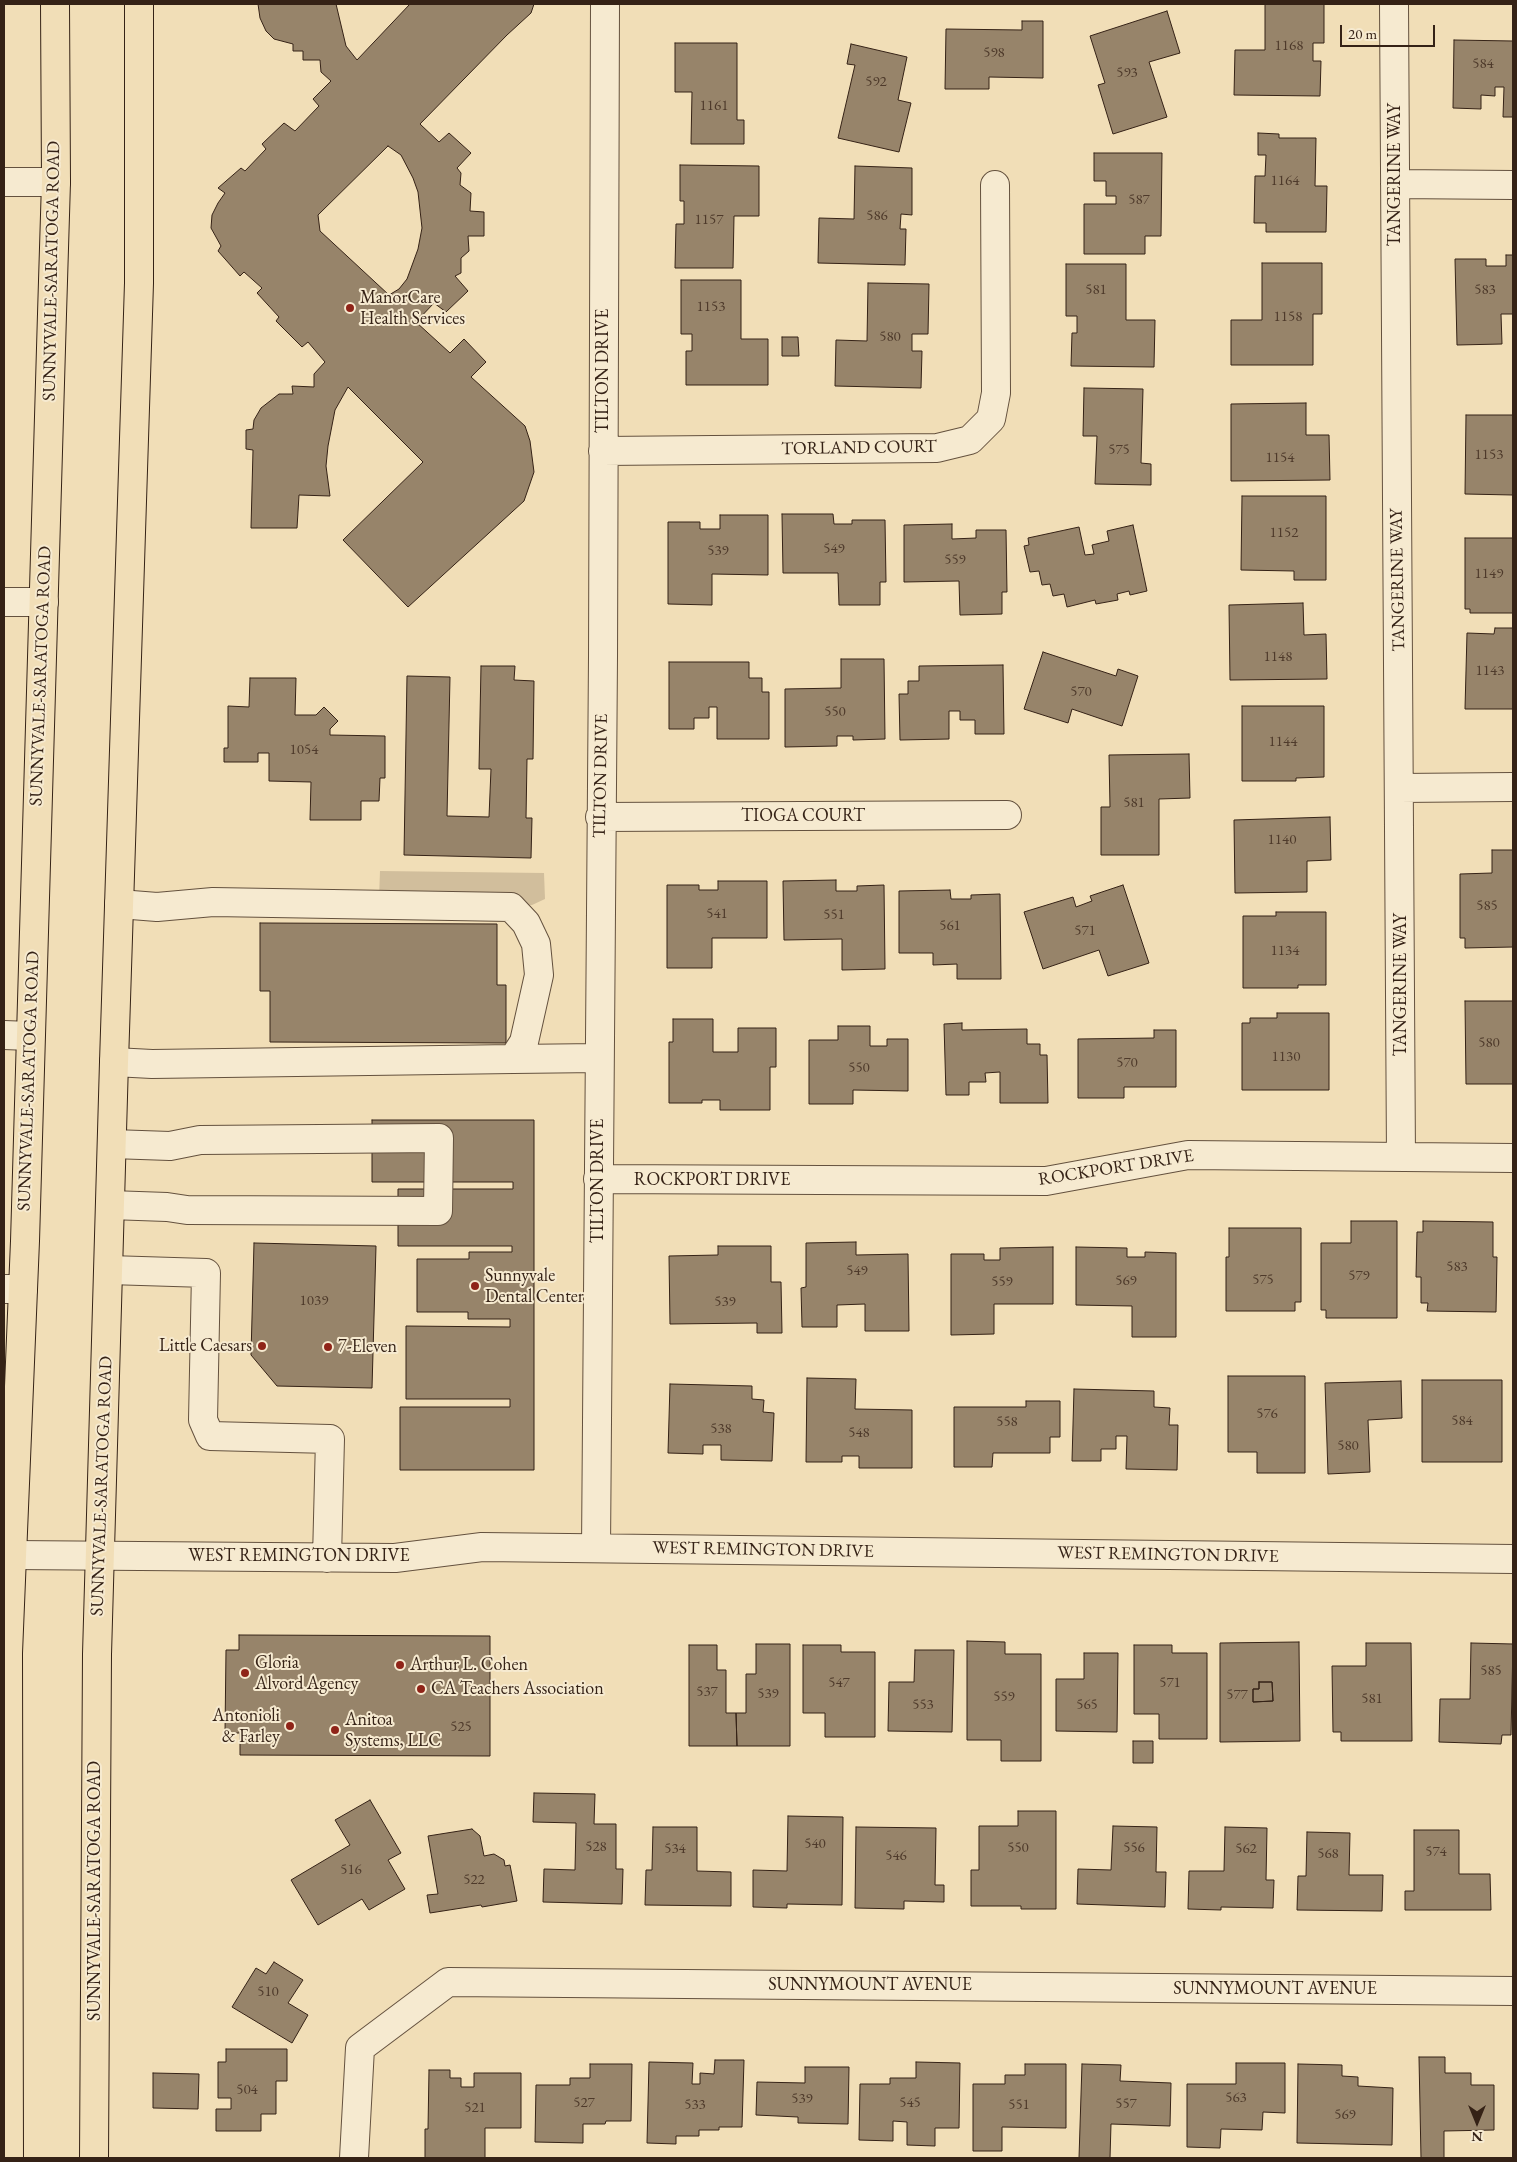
<!DOCTYPE html>
<html>
<head>
<meta charset="utf-8">
<style>
  body { margin:0 }
  #map { position:relative; width:1517px; height:2162px; overflow:hidden; background:#f1deb7; font-family:"EB Garamond",serif }
  canvas { display:block }
  .frame { position:absolute; inset:0; border:5px solid #352216; pointer-events:none }
  .north { position:absolute; left:1452px; top:2097px; width:50px; height:50px; -webkit-text-stroke:4px #f6ead0; paint-order:stroke; rotate:180deg; font-size:14px; font-weight:700; line-height:20px; text-align:center; color:#352216 }
  .north::after { content:''; display:block; margin:auto; width:18px; height:22px; background:#352216; clip-path:polygon(50% 0,100% 100%,50% 72%,0 100%) }
  .scale { position:absolute; left:1340px; top:25px; width:95px; height:22px; box-sizing:border-box; border:2px solid #352216; border-top:0; padding-left:6px; font-size:15px; line-height:18px; white-space:nowrap; color:#352216; -webkit-text-stroke:4px #f6ead0; paint-order:stroke }
</style>
</head>
<body>
<div id="map">
<canvas width="1517" height="2162"></canvas>
<div class="frame"></div>
<div class="north">N</div>
<div class="scale">20 m</div>
</div>
<script>
const context = document.querySelector('canvas').getContext('2d');
context.lineJoin = 'round';
function paint(path, color) {
  context.fillStyle = color;
  context.fill(path, 'evenodd');
}
function shape(rows) {
  const path = new Path2D();
  for (const r of rows) {
    path.moveTo(r[0], r[1]);
    for (let i = 2; i < r.length; i += 2) path.lineTo(r[i], r[i + 1]);
  }
  return path;
}
function stroke(path, color, width, dash) {
  context.strokeStyle = color;
  context.lineWidth = width;
  context.lineCap = dash ? 'butt' : 'round';
  context.setLineDash(dash || []);
  context.stroke(path);
}
function drawText(font, color, halo, rows, align = 'center') {
  context.font = font + ' "EB Garamond",serif';
  context.lineWidth = 4;
  context.setLineDash([]);
  context.textBaseline = 'middle';
  context.strokeStyle = halo;
  context.fillStyle = color;
  for (const [text, x, y, turn = 0] of rows) {
    context.save();
    context.translate(x, y);
    context.rotate((+turn || 0) * Math.PI / 180);
    context.textAlign = isNaN(turn) ? turn : align;
    if (halo) context.strokeText(text, 0, 0);
    context.fillText(text, 0, 0);
    context.restore();
  }
}
paint(shape([
  [380,871,544,873,545,899,532,905,522,906,379,899]
]), '#d1be9c');
const building = shape([
  [258,4,336,4,346,46,357,60,410,4,534,4,531,13,507,35,420,124,439,142,449,133,471,153,457,168,461,173,460,185,471,193,470,211,484,212,484,236,468,236,469,251,461,258,461,273,455,276,468,291,446,312,434,303,416,322,450,353,464,339,486,362,471,377,525,426,530,441,534,472,524,501,408,607,343,540,423,462,348,387,335,410,328,446,326,466,330,496,299,495,297,528,251,528,253,450,246,449,246,430,253,429,254,420,261,408,279,394,293,394,292,386,314,387,314,374,325,362,308,342,302,347,276,321,279,317,257,293,262,288,244,272,240,276,218,251,221,246,211,228,212,215,218,203,225,193,218,188,241,168,245,171,266,149,262,144,284,123,295,131,319,106,313,99,331,81,321,72,320,60,303,60,303,51,293,51,293,44,274,39,266,31,260,18,258,4],
  [388,146,401,155,413,178,418,192,422,228,418,249,407,279,399,289,389,295,320,231,318,215,388,146],
  [1265,4,1324,4,1324,43,1313,43,1313,61,1321,61,1320,96,1234,95,1235,50,1265,50,1265,4],
  [1167,11,1180,53,1149,62,1167,117,1113,134,1098,85,1105,83,1090,36,1167,11],
  [1022,21,1043,21,1043,78,989,77,989,89,945,89,946,29,1022,30,1022,21],
  [1454,40,1513,41,1513,117,1503,117,1504,87,1495,87,1495,96,1481,95,1481,109,1453,108,1454,40],
  [675,43,737,43,737,120,744,120,744,144,691,144,692,92,675,92,675,43],
  [851,44,907,57,898,100,911,103,899,152,838,138,855,65,847,64,851,44],
  [1258,133,1279,134,1279,138,1316,138,1315,186,1327,186,1326,232,1266,232,1266,223,1254,223,1255,176,1265,176,1266,155,1258,155,1258,133],
  [1094,153,1162,153,1161,236,1145,236,1145,254,1084,254,1084,204,1116,204,1116,196,1106,196,1106,181,1094,181,1094,153],
  [680,165,759,166,759,216,734,216,733,268,675,268,676,224,684,224,684,201,680,201,680,165],
  [855,166,912,168,912,215,901,214,900,229,906,229,905,265,818,263,819,218,854,219,855,166],
  [1506,255,1513,255,1513,314,1501,314,1502,344,1457,345,1455,259,1486,259,1486,266,1506,266,1506,255],
  [1262,263,1322,263,1322,314,1313,314,1313,365,1231,365,1231,320,1262,320,1262,263],
  [1066,264,1126,264,1126,320,1155,320,1154,367,1071,366,1072,333,1077,333,1077,316,1066,316,1066,264],
  [681,280,741,280,741,339,768,339,768,385,686,385,686,351,692,351,692,334,681,334,681,280],
  [868,283,929,284,928,334,912,334,912,351,922,351,921,388,835,386,836,340,867,341,868,283],
  [782,337,798,337,799,356,782,356,782,337],
  [1084,388,1143,389,1141,463,1151,464,1151,485,1095,484,1097,436,1083,436,1084,388],
  [1306,403,1306,435,1329,435,1330,480,1231,481,1231,404,1306,403],
  [1466,415,1513,415,1513,495,1465,494,1466,415],
  [1242,496,1326,496,1326,580,1294,580,1294,571,1241,570,1242,496],
  [782,514,833,514,834,524,852,524,852,520,885,520,886,582,880,582,880,605,839,605,838,573,783,573,782,514],
  [720,515,768,515,768,575,712,574,712,605,668,604,668,522,700,522,700,529,720,529,720,515],
  [952,524,952,539,976,538,976,530,1006,530,1007,592,1002,592,1002,614,960,615,959,581,904,582,904,525,952,524],
  [1133,525,1147,591,1130,595,1129,591,1117,594,1118,600,1096,604,1095,600,1067,607,1064,594,1053,596,1050,584,1042,585,1039,571,1030,572,1024,546,1029,545,1028,538,1079,527,1085,555,1094,554,1092,545,1109,541,1107,531,1133,525],
  [1465,538,1513,538,1513,613,1470,613,1470,609,1465,609,1465,538],
  [1303,603,1304,635,1326,634,1327,679,1230,680,1229,605,1303,603],
  [1495,628,1513,628,1513,709,1465,709,1467,633,1494,634,1495,628],
  [1043,652,1116,676,1118,669,1138,676,1122,726,1072,709,1068,723,1024,709,1043,652],
  [841,659,884,659,885,739,853,740,853,736,837,736,837,746,785,747,785,689,841,688,841,659],
  [669,662,749,662,749,678,762,678,762,692,769,692,769,739,717,739,717,707,709,707,709,718,694,718,694,729,669,729,669,662],
  [1003,665,1004,734,975,734,975,720,960,720,960,711,949,711,949,739,900,740,899,694,908,694,908,681,919,681,919,666,1003,665],
  [481,666,515,666,514,680,534,681,533,759,527,759,526,818,532,818,531,858,404,855,407,676,450,677,447,816,489,817,491,769,479,769,481,666],
  [250,678,296,678,295,715,316,715,324,707,338,721,330,729,330,735,385,736,385,778,380,778,379,801,361,801,361,820,310,820,311,782,269,781,269,753,258,753,258,762,224,762,224,748,228,748,228,706,249,707,250,678],
  [1242,706,1324,706,1324,777,1296,778,1296,781,1242,781,1242,706],
  [1189,754,1190,798,1159,799,1159,855,1101,855,1101,807,1110,807,1109,755,1189,754],
  [1330,817,1331,860,1307,861,1307,892,1235,893,1234,820,1330,817],
  [1492,850,1513,850,1513,947,1465,948,1465,938,1460,938,1460,874,1492,873,1492,850],
  [836,880,836,891,857,891,857,886,884,885,885,969,842,970,842,939,784,940,783,881,836,880],
  [718,881,767,881,767,938,712,938,712,968,667,968,667,885,699,885,699,890,718,890,718,881],
  [1123,885,1149,963,1108,976,1099,950,1043,969,1024,912,1073,897,1076,907,1092,901,1090,896,1123,885],
  [950,890,951,899,971,899,971,895,1000,894,1001,979,957,979,957,964,933,965,933,953,899,953,899,891,950,890],
  [1276,912,1326,912,1326,985,1298,985,1298,988,1243,988,1243,916,1276,916,1276,912],
  [260,923,497,924,497,985,506,985,506,1043,270,1042,270,991,260,991,260,923],
  [1465,1001,1513,1001,1513,1084,1466,1084,1465,1001],
  [1277,1013,1329,1013,1329,1090,1242,1090,1242,1023,1250,1023,1250,1018,1277,1018,1277,1013],
  [673,1019,713,1019,713,1052,738,1052,738,1028,776,1028,776,1067,770,1067,770,1110,720,1110,720,1100,702,1100,702,1103,669,1103,669,1042,673,1042,673,1019],
  [962,1023,962,1030,1027,1029,1027,1044,1040,1044,1040,1055,1047,1055,1048,1103,1000,1103,1000,1072,985,1073,986,1082,969,1082,969,1095,946,1095,944,1024,962,1023],
  [838,1026,870,1026,870,1046,887,1046,887,1039,908,1039,908,1091,853,1090,853,1104,809,1104,809,1040,838,1040,838,1026],
  [1154,1030,1176,1030,1176,1087,1124,1087,1124,1098,1078,1098,1078,1039,1154,1038,1154,1030],
  [372,1120,534,1120,534,1470,400,1470,400,1407,510,1407,510,1399,406,1399,406,1326,510,1327,510,1319,468,1319,468,1312,417,1312,417,1259,469,1259,469,1252,512,1252,512,1246,398,1246,398,1189,513,1189,513,1182,372,1182,372,1120],
  [1351,1221,1397,1221,1397,1318,1326,1318,1326,1310,1321,1310,1321,1243,1351,1243,1351,1221],
  [1423,1221,1493,1222,1493,1257,1497,1257,1496,1312,1427,1311,1428,1303,1421,1303,1421,1277,1416,1277,1417,1232,1423,1232,1423,1221],
  [1229,1228,1301,1228,1301,1302,1295,1302,1295,1311,1226,1311,1226,1257,1229,1257,1229,1228],
  [856,1242,856,1255,908,1254,909,1331,865,1331,865,1304,837,1305,837,1327,802,1327,801,1288,806,1287,806,1243,856,1242],
  [254,1243,376,1246,372,1388,277,1386,251,1355,254,1243],
  [718,1246,771,1246,771,1282,781,1282,782,1333,757,1333,757,1323,670,1324,669,1256,718,1255,718,1246],
  [1053,1247,1053,1304,994,1304,994,1334,951,1335,951,1254,984,1254,984,1260,1000,1260,1000,1248,1053,1247],
  [1076,1247,1127,1248,1127,1257,1145,1257,1145,1252,1176,1253,1176,1337,1132,1337,1132,1306,1076,1305,1076,1247],
  [1228,1376,1305,1376,1305,1473,1257,1473,1257,1452,1228,1452,1228,1376],
  [807,1378,856,1379,855,1409,912,1410,912,1468,859,1468,859,1456,842,1456,842,1462,806,1462,807,1378],
  [1422,1380,1502,1380,1502,1462,1422,1462,1422,1380],
  [1401,1381,1402,1418,1368,1420,1370,1472,1328,1474,1325,1383,1401,1381],
  [670,1384,752,1386,752,1399,764,1400,763,1412,774,1413,772,1461,721,1460,721,1445,703,1445,703,1454,668,1453,670,1384],
  [1074,1389,1154,1391,1154,1407,1170,1408,1169,1425,1178,1425,1177,1470,1126,1469,1127,1436,1116,1436,1116,1449,1101,1449,1101,1461,1072,1461,1074,1389],
  [1026,1401,1060,1401,1060,1437,1050,1437,1050,1453,993,1453,992,1467,954,1467,954,1407,1026,1407,1026,1401],
  [239,1635,490,1636,490,1756,240,1755,240,1733,225,1733,226,1650,239,1650,239,1635],
  [967,1641,1005,1642,1005,1654,1041,1654,1041,1761,1001,1761,1001,1740,967,1740,967,1641],
  [1299,1642,1300,1741,1220,1742,1220,1643,1299,1642],
  [1259,1682,1272,1682,1273,1701,1253,1702,1253,1689,1259,1689,1259,1682],
  [1366,1643,1411,1643,1412,1741,1341,1741,1341,1732,1333,1732,1332,1666,1366,1666,1366,1643],
  [1471,1643,1513,1644,1511,1735,1502,1735,1501,1744,1439,1742,1440,1699,1470,1699,1471,1643],
  [756,1644,790,1644,790,1746,737,1746,736,1713,746,1713,746,1674,756,1674,756,1644],
  [689,1645,717,1645,717,1670,726,1670,726,1713,736,1713,737,1746,689,1746,689,1645],
  [803,1645,841,1645,841,1652,875,1652,875,1737,825,1737,825,1713,803,1713,803,1645],
  [1134,1645,1172,1645,1172,1653,1207,1653,1207,1739,1159,1739,1159,1714,1134,1714,1134,1645],
  [915,1650,954,1650,952,1732,888,1731,889,1682,914,1682,915,1650],
  [1084,1653,1118,1653,1117,1732,1056,1731,1056,1679,1084,1679,1084,1653],
  [1259,1682,1272,1682,1273,1701,1253,1702,1253,1689,1259,1689,1259,1682],
  [1133,1741,1153,1741,1153,1763,1133,1763,1133,1741],
  [534,1793,595,1794,594,1824,616,1824,616,1869,623,1869,622,1904,543,1902,544,1869,575,1870,576,1823,533,1822,534,1793],
  [370,1800,401,1853,388,1860,405,1889,369,1910,362,1899,318,1925,291,1880,350,1845,335,1820,370,1800],
  [1018,1811,1056,1811,1056,1909,1021,1909,1021,1906,971,1906,971,1870,979,1870,979,1826,1018,1826,1018,1811],
  [788,1816,843,1817,842,1905,787,1904,787,1908,753,1907,753,1870,787,1871,788,1816],
  [1113,1826,1157,1827,1156,1872,1166,1872,1165,1907,1077,1904,1078,1869,1111,1870,1113,1826],
  [653,1827,697,1827,697,1871,731,1872,731,1906,645,1905,646,1870,652,1870,653,1827],
  [856,1827,936,1828,935,1885,944,1885,944,1902,904,1901,904,1909,855,1908,856,1827],
  [1225,1827,1267,1828,1266,1880,1274,1880,1273,1908,1221,1907,1221,1910,1188,1909,1189,1871,1224,1871,1225,1827],
  [472,1829,480,1836,484,1856,494,1854,504,1860,505,1866,510,1865,517,1901,482,1907,481,1905,430,1913,427,1895,438,1894,428,1836,472,1829],
  [1414,1830,1459,1830,1459,1874,1490,1874,1491,1910,1405,1910,1405,1891,1414,1891,1414,1830],
  [1307,1832,1350,1833,1349,1875,1383,1875,1382,1911,1297,1910,1298,1876,1306,1876,1307,1832],
  [274,1962,303,1980,288,2003,308,2015,292,2043,232,2007,256,1968,266,1974,274,1962],
  [226,2049,287,2049,287,2081,276,2081,276,2114,261,2114,261,2131,216,2131,216,2109,231,2109,231,2098,218,2098,218,2062,226,2062,226,2049],
  [1419,2057,1445,2057,1445,2073,1471,2073,1471,2085,1494,2085,1494,2130,1444,2131,1444,2158,1421,2158,1419,2057],
  [715,2060,744,2060,742,2127,719,2127,719,2130,699,2130,699,2136,676,2136,676,2144,647,2143,649,2062,693,2063,692,2084,700,2084,700,2073,714,2074,715,2060],
  [916,2062,960,2063,959,2128,935,2128,935,2146,907,2145,907,2122,893,2121,893,2141,859,2140,860,2084,890,2084,890,2078,916,2078,916,2062],
  [1236,2063,1285,2063,1285,2113,1263,2112,1262,2130,1221,2129,1220,2148,1187,2147,1187,2084,1236,2084,1236,2063],
  [590,2064,632,2064,631,2121,606,2121,605,2124,583,2124,583,2143,535,2142,536,2085,570,2085,570,2078,590,2078,590,2064],
  [1025,2064,1066,2064,1066,2128,1002,2127,1002,2151,973,2151,973,2084,1005,2084,1005,2075,1025,2075,1025,2064],
  [1082,2064,1121,2065,1120,2081,1171,2083,1170,2126,1111,2124,1110,2158,1079,2158,1082,2064],
  [1298,2064,1342,2065,1342,2076,1358,2077,1358,2086,1393,2088,1392,2145,1297,2143,1298,2064],
  [805,2067,849,2067,848,2124,798,2123,798,2117,756,2115,757,2082,805,2083,805,2067],
  [429,2070,450,2070,450,2078,461,2078,461,2087,474,2087,474,2073,521,2073,521,2128,485,2128,485,2158,425,2158,425,2129,428,2129,429,2070],
  [153,2073,199,2074,198,2109,153,2108,153,2073]
]);
paint(building, '#97846a');
stroke(building, '#352216', 1);
const minor = shape([
  [1394,4,1401,1157],
  [4,182,56,182],
  [1395,184,1513,185],
  [603,451,937,448,970,440,991,419,996,393,995,185],
  [4,602,44,602],
  [1400,788,1513,787],
  [600,817,1007,815],
  [4,1035,30,1036],
  [513,1059,598,1058],
  [114,1062,152,1064,513,1059,524,1042,539,975,536,944,526,923,511,907,213,902,157,907,119,904],
  [598,1179,1046,1181,1188,1155,1513,1158],
  [110,1205,167,1207,187,1210,438,1211,439,1138,200,1140,170,1146,112,1144],
  [109,1270,206,1273,203,1420,210,1436,330,1439,327,1558],
  [4,1289,23,1289],
  [596,1548,603,657,605,4],
  [13,1555,395,1558,482,1547,1513,1559],
  [354,2158,360,2048,448,1982,1513,1991]
]);
const major = shape([
  [9,2158,8,1653,25,1241,52,314,56,182,55,4],
  [94,2158,97,1654,114,1062,139,283,139,4]
]);
stroke(minor, '#64513e', 30);
stroke(major, '#352216', 30);
stroke(minor, '#f6ead0', 28);
stroke(major, '#f1deb7', 28);
for (const [x, y, r, color] of [
  [350,308,5,"#8f2418"],
  [475,1286,5,"#8f2418"],
  [262,1346,5,"#8f2418"],
  [328,1347,5,"#8f2418"],
  [400,1665,5,"#8f2418"],
  [245,1673,5,"#8f2418"],
  [421,1689,5,"#8f2418"],
  [290,1726,5,"#8f2418"],
  [335,1730,5,"#8f2418"]
]) {
  const dot = new Path2D();
  dot.arc(x, y, r, 0, 2 * Math.PI);
  context.fillStyle = color;
  context.fill(dot);
  stroke(dot, '#f6ead0', 2);
}
drawText('15px', '#4e3a2b', null, [
  ["1168",1289,46],
  ["598",994,53],
  ["584",1483,64],
  ["593",1127,73],
  ["592",876,82],
  ["1161",714,106],
  ["1164",1285,181],
  ["587",1139,200],
  ["586",877,216],
  ["1157",709,220],
  ["581",1096,290],
  ["583",1485,290],
  ["1153",711,307],
  ["1158",1288,317],
  ["580",890,337],
  ["575",1119,450],
  ["1153",1489,455],
  ["1154",1280,458],
  ["1152",1284,533],
  ["549",834,549],
  ["539",718,551],
  ["559",955,560],
  ["1149",1489,574],
  ["1148",1278,657],
  ["1143",1490,671],
  ["570",1081,692],
  ["550",835,712],
  ["1144",1283,742],
  ["1054",304,750],
  ["581",1134,803],
  ["1140",1282,840],
  ["585",1487,906],
  ["541",717,914],
  ["551",834,915],
  ["561",950,926],
  ["571",1085,931],
  ["1134",1285,951],
  ["580",1489,1043],
  ["1130",1286,1057],
  ["570",1127,1063],
  ["550",859,1068],
  ["583",1457,1267],
  ["549",857,1271],
  ["579",1359,1276],
  ["575",1263,1280],
  ["569",1126,1281],
  ["559",1002,1282],
  ["1039",314,1301],
  ["539",725,1302],
  ["576",1267,1414],
  ["584",1462,1421],
  ["558",1007,1422],
  ["538",721,1429],
  ["548",859,1433],
  ["580",1348,1446],
  ["585",1491,1671],
  ["547",839,1683],
  ["571",1170,1683],
  ["537",707,1692],
  ["539",768,1694],
  ["577",1237,1695],
  ["559",1004,1697],
  ["581",1372,1699],
  ["553",923,1705],
  ["565",1087,1705],
  ["525",461,1727],
  ["540",815,1844],
  ["528",596,1847],
  ["550",1018,1848],
  ["556",1134,1848],
  ["534",675,1849],
  ["562",1246,1849],
  ["574",1436,1852],
  ["568",1328,1854],
  ["546",896,1856],
  ["516",351,1870],
  ["522",474,1880],
  ["510",268,1992],
  ["504",247,2090],
  ["563",1236,2098],
  ["539",802,2099],
  ["527",584,2103],
  ["545",910,2103],
  ["557",1126,2104],
  ["533",695,2105],
  ["551",1019,2105],
  ["521",475,2108],
  ["569",1345,2115]
]);
drawText('18px', '#352216', '#f6ead0', [
  ["TANGERINE WAY",1395,175,-90],
  ["SUNNYVALE-SARATOGA ROAD",52,271,-89],
  ["TILTON DRIVE",603,371,-90],
  ["TORLAND COURT",859,448,-1],
  ["TANGERINE WAY",1398,580,-91],
  ["SUNNYVALE-SARATOGA ROAD",41,676,-88],
  ["TILTON DRIVE",601,776,-89],
  ["TIOGA COURT",803,816],
  ["TANGERINE WAY",1401,985,-90],
  ["SUNNYVALE-SARATOGA ROAD",29,1081,-88],
  ["ROCKPORT DRIVE",1116,1168,-9],
  ["ROCKPORT DRIVE",712,1180],
  ["TILTON DRIVE",598,1181,-90],
  ["SUNNYVALE-SARATOGA ROAD",102,1486,-88],
  ["WEST REMINGTON DRIVE",763,1550,1],
  ["WEST REMINGTON DRIVE",1168,1555,1],
  ["WEST REMINGTON DRIVE",299,1556],
  ["SUNNYVALE-SARATOGA ROAD",95,1891,-90],
  ["SUNNYMOUNT AVENUE",870,1985],
  ["SUNNYMOUNT AVENUE",1275,1989]
]);
drawText('18px', '#352216', '#f6ead0', [
  ["ManorCare",360,298],
  ["Health Services",360,319],
  ["Sunnyvale",485,1276],
  ["Dental Center",485,1297],
  ["Little Caesars",252,1346,"right"],
  ["7-Eleven",338,1347],
  ["Gloria",255,1663],
  ["Alvord Agency",255,1684],
  ["Arthur L. Cohen",410,1665],
  ["CA Teachers Association",431,1689],
  ["Antonioli",280,1716,"right"],
  ["& Farley",280,1737,"right"],
  ["Anitoa",345,1720],
  ["Systems, LLC",345,1741]
], 'left');
</script>
</body>
</html>
